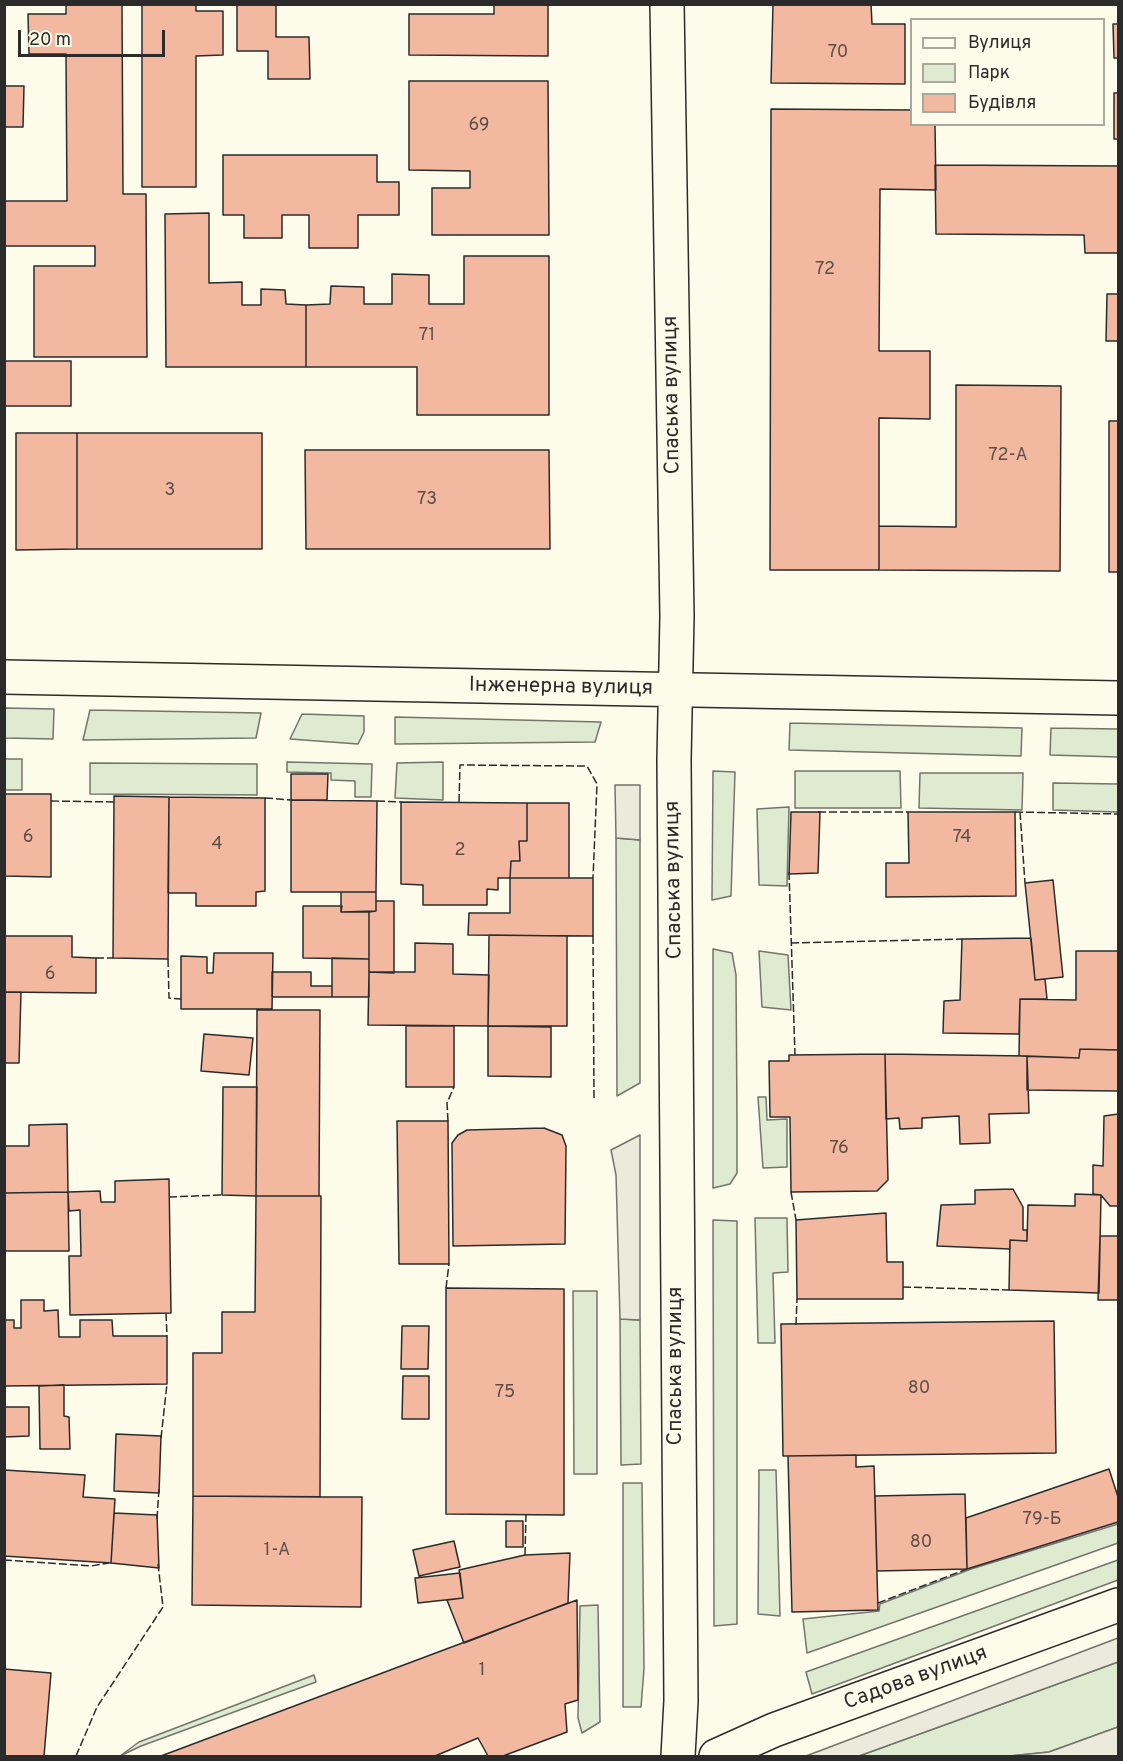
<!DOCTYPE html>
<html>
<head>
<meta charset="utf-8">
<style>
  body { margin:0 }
  #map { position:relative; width:1123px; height:1761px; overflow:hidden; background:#fdfbea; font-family:Overpass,sans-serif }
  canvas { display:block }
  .frame { position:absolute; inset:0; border:6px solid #2b2b2b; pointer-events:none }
  .legend { position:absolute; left:910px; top:18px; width:195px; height:108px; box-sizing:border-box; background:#fdfbea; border:2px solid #a9a89e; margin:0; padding:8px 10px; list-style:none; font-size:18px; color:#2b2b2b }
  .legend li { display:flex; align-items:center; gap:12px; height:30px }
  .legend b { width:30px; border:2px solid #a9a89e }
  .scale { position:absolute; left:18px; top:30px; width:147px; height:27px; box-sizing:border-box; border:3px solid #2b2b2b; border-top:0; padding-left:8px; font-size:18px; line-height:21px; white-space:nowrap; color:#2b2b2b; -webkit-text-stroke:4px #fdfbea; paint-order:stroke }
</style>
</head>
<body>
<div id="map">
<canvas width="1123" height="1761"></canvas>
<div class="frame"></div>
<ul class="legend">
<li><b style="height:8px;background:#fdfbea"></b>Вулиця</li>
<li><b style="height:16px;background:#deebd1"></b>Парк</li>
<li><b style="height:16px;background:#f2b8a0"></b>Будівля</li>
</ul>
<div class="scale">20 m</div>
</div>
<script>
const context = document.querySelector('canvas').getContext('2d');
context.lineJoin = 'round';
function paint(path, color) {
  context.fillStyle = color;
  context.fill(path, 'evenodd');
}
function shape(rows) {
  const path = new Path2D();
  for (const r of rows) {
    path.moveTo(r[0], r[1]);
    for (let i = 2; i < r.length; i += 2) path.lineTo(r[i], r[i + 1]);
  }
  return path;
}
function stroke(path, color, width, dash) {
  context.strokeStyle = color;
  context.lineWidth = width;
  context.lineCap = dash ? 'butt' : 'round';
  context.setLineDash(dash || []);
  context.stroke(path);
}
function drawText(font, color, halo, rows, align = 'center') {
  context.font = font + ' Overpass,sans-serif';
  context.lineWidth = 4.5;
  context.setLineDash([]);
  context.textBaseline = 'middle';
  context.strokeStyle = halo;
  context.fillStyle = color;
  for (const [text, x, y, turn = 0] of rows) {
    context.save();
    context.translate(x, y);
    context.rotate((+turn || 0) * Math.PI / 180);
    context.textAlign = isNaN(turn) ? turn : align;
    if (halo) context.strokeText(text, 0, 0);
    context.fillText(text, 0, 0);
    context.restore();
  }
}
const green = shape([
  [5,708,54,709,53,739,5,738,5,708],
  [90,710,261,713,256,738,83,740,90,710],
  [302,714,364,716,364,732,358,744,290,739,302,714],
  [395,717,601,722,595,742,395,744,395,717],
  [790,723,1022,728,1021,756,789,750,790,723],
  [1051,728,1118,729,1118,757,1050,755,1051,728],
  [5,759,22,759,22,790,5,790,5,759],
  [287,762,372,764,371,797,355,797,355,781,331,780,331,773,287,772,287,762],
  [443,762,443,800,395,798,397,763,443,762],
  [90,763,257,764,257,795,90,794,90,763],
  [713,771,735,772,731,896,712,900,713,771],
  [795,771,900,771,901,808,795,808,795,771],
  [920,773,1023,773,1022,810,919,808,920,773],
  [1053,783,1118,784,1118,812,1053,810,1053,783],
  [789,807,787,886,759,885,757,809,789,807],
  [616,838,640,840,640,1083,617,1096,616,838],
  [713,949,732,953,736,975,737,1121,737,1173,730,1184,713,1188,713,949],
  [759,951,788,955,791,1010,762,1007,759,951],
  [758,1097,766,1097,767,1120,787,1119,787,1167,763,1168,758,1097],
  [755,1218,787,1218,788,1272,773,1273,775,1343,758,1343,755,1218],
  [713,1220,737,1221,737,1624,714,1626,713,1220],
  [573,1291,597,1291,597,1474,574,1474,573,1291],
  [620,1319,640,1320,641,1464,621,1465,620,1319],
  [759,1470,776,1470,780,1616,758,1614,759,1470],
  [623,1483,642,1483,644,1669,641,1707,623,1707,623,1483],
  [1118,1524,1118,1543,807,1653,803,1619,879,1611,880,1604,971,1569,1118,1524],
  [1118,1560,1118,1580,812,1694,806,1672,1118,1560],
  [598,1605,600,1722,582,1733,578,1718,580,1606,598,1605],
  [1118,1662,1118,1727,1049,1752,1010,1756,859,1756,1118,1662],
  [314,1675,316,1682,141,1746,120,1756,139,1742,314,1675]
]);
paint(green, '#deebd1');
stroke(green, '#74746e', 1.5);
const parking = shape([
  [615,785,640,785,640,840,616,838,615,785],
  [640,1135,640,1320,620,1319,616,1175,611,1150,640,1135],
  [1118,1638,1118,1662,859,1756,806,1756,1118,1638],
  [1118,1727,1118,1756,1010,1756,1049,1752,1118,1727]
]);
paint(parking, '#eceadb');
stroke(parking, '#74746e', 1.5);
const building = shape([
  [66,4,122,4,123,194,146,194,147,357,34,357,34,266,95,266,95,246,4,246,4,201,67,201,66,54,29,54,28,14,66,14,66,4],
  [142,4,196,4,196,11,223,11,223,55,196,56,196,187,142,187,142,4],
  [237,4,276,4,276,37,309,37,310,79,268,79,268,51,237,51,237,4],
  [494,4,548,4,548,56,409,55,409,14,494,14,494,4],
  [773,4,871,4,872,24,905,24,905,84,771,83,773,4],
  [1113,24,1118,24,1118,58,1114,58,1113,24],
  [409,81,548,81,549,235,432,235,432,188,470,188,470,171,409,170,409,81],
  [4,86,24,86,23,127,4,127,4,86],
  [1114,93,1118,93,1118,139,1114,139,1114,93],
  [771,109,912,110,912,124,935,124,936,190,880,189,879,351,930,351,930,419,879,418,879,570,770,570,771,109],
  [223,155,377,155,377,182,399,182,399,215,358,215,358,248,309,248,309,215,282,215,282,238,244,238,244,215,223,215,223,155],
  [935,165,1118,166,1118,253,1085,253,1084,235,936,234,935,165],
  [209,213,209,283,242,282,242,305,261,305,261,289,285,290,286,304,306,305,306,367,166,367,165,214,209,213],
  [464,256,549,256,549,415,417,415,417,367,306,367,306,305,330,304,331,286,364,287,364,304,392,304,392,274,429,275,429,304,464,304,464,256],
  [1107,294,1118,294,1118,341,1106,341,1107,294],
  [4,361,71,361,71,406,4,406,4,361],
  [956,385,1061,386,1060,571,879,570,879,526,956,527,956,385],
  [1109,421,1118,421,1118,572,1109,572,1109,421],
  [16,433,77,433,77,549,16,550,16,433],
  [77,433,262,433,262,549,77,549,77,433],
  [305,450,549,450,550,549,306,549,305,450],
  [291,774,328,774,327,800,291,800,291,774],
  [4,794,51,794,51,877,4,876,4,794],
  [114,796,169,797,168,959,113,958,114,796],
  [169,797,265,798,265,891,256,892,256,906,196,906,196,893,168,893,169,797],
  [291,800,377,801,376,892,291,892,291,800],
  [401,802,527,803,527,841,519,841,520,861,511,861,510,878,498,878,498,890,487,889,487,905,423,905,423,885,401,884,401,802],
  [527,803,569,803,569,878,510,878,511,861,520,861,519,841,527,841,527,803],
  [791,812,820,812,818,873,789,874,791,812],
  [908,812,1015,812,1016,896,886,897,886,863,909,863,908,812],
  [510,878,593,878,593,936,468,935,469,913,510,913,510,878],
  [1053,880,1063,977,1035,980,1025,883,1053,880],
  [341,892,376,892,376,911,341,912,341,892],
  [376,901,394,901,394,973,369,972,369,912,376,911,376,901],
  [303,906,342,906,341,912,369,912,369,959,303,958,303,906],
  [489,935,567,936,567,1026,488,1026,489,935],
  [4,936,72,936,72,957,96,958,96,993,4,992,4,936],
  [1031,938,1035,980,1045,979,1047,999,1020,999,1019,1034,943,1033,944,1001,960,1000,962,939,1031,938],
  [415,943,453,944,453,974,489,975,488,1026,368,1025,369,972,415,972,415,943],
  [1076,951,1118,951,1118,1050,1080,1049,1079,1058,1019,1056,1020,999,1076,1000,1076,951],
  [214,953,273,953,272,1009,181,1009,181,956,207,957,207,973,213,973,214,953],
  [332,958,369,959,369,997,332,997,332,958],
  [272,972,311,972,311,986,332,986,332,997,272,997,272,972],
  [4,992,21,992,19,1063,4,1063,4,992],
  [257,1010,320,1010,319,1196,256,1196,257,1010],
  [406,1026,454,1026,454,1087,406,1087,406,1026],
  [488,1026,551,1027,551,1077,488,1076,488,1026],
  [204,1034,253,1038,249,1075,201,1071,204,1034],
  [1080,1049,1118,1050,1118,1091,1027,1090,1027,1056,1079,1058,1080,1049],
  [885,1054,888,1180,877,1191,791,1192,790,1117,770,1117,769,1061,789,1061,789,1055,885,1054],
  [885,1054,1027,1056,1029,1113,989,1114,990,1143,960,1144,959,1116,922,1118,922,1128,900,1129,899,1118,886,1119,885,1054],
  [223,1087,257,1087,256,1196,222,1195,223,1087],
  [1118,1114,1118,1206,1110,1206,1101,1195,1093,1194,1093,1165,1103,1166,1104,1116,1118,1114],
  [397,1121,448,1121,449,1264,399,1264,397,1121],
  [67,1124,68,1192,4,1193,4,1146,29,1146,29,1125,67,1124],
  [544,1128,562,1135,566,1146,565,1244,453,1246,452,1143,458,1135,467,1130,544,1128],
  [169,1179,171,1313,70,1315,69,1256,81,1256,80,1210,69,1211,68,1192,100,1191,101,1202,115,1202,115,1181,169,1179],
  [1013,1189,1023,1207,1023,1230,1027,1230,1027,1241,1010,1240,1010,1249,937,1246,941,1205,975,1204,975,1190,1013,1189],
  [68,1192,69,1251,4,1251,4,1193,68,1192],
  [1075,1194,1101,1195,1099,1293,1009,1290,1010,1240,1027,1241,1028,1205,1075,1206,1075,1194],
  [256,1196,321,1196,320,1497,193,1496,193,1353,222,1353,222,1312,255,1312,256,1196],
  [886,1213,887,1262,903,1262,903,1299,797,1299,796,1220,886,1213],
  [1100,1236,1118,1236,1118,1300,1098,1300,1100,1236],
  [446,1288,564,1289,564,1515,446,1514,446,1288],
  [21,1300,44,1300,44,1311,58,1310,59,1337,80,1337,80,1320,112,1320,113,1336,167,1336,167,1384,4,1386,4,1320,14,1320,14,1328,21,1328,21,1300],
  [1054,1321,1056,1453,783,1456,781,1324,1054,1321],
  [402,1326,429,1326,428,1369,401,1369,402,1326],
  [403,1376,429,1376,429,1419,402,1419,403,1376],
  [64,1385,64,1416,69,1417,70,1449,40,1449,39,1386,64,1385],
  [4,1407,29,1407,29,1436,4,1437,4,1407],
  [116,1434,161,1436,159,1493,114,1491,116,1434],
  [856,1455,856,1467,874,1466,878,1610,792,1612,788,1456,856,1455],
  [1109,1469,1118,1497,1118,1522,967,1569,966,1518,1109,1469],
  [4,1470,85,1475,83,1497,115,1499,111,1563,4,1556,4,1470],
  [965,1494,967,1569,877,1571,875,1496,965,1494],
  [193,1496,362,1497,361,1607,192,1605,193,1496],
  [114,1513,157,1515,159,1568,111,1563,114,1513],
  [506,1521,523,1521,523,1547,506,1547,506,1521],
  [454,1541,460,1567,419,1576,413,1550,454,1541],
  [570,1553,568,1603,464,1643,447,1600,463,1598,459,1570,525,1555,570,1553],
  [460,1573,463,1598,418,1603,415,1578,460,1573],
  [577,1600,578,1700,565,1704,567,1732,503,1756,488,1756,478,1738,435,1756,161,1756,577,1600],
  [4,1669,51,1673,44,1756,4,1756,4,1669]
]);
paint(building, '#f2b8a0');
stroke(building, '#2b2b2b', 1.5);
const street = shape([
  [667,4,677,616,674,760,681,1701,678,1756],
  [4,677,1118,698]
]);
const secondary = shape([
  [716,1756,774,1730,1118,1605]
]);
stroke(street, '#2b2b2b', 36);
stroke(secondary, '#2b2b2b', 36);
stroke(street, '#fdfbea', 33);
stroke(secondary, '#fdfbea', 33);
stroke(shape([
  [265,798,291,800],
  [51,801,115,802],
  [377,801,401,802],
  [459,802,460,765,587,766,597,784,593,878],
  [818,812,908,812],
  [1015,812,1118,814],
  [1020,812,1025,883],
  [789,872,795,1055],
  [593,936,594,1098],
  [791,943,962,939],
  [96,958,113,958],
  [168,959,169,998,181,999],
  [448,1121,447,1103,454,1087],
  [791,1192,796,1220],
  [169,1197,222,1195],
  [903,1287,1009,1290],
  [446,1288,449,1264],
  [166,1313,167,1336],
  [796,1325,797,1299],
  [161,1438,167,1384],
  [157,1519,159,1489],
  [525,1555,526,1514],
  [4,1560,91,1566,109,1563],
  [878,1603,967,1569],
  [76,1756,97,1707,163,1607,158,1564]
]), '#2b2b2b', 1.5, [8, 3]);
drawText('18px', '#5d4e48', null, [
  ["70",838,53],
  ["69",479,126],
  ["72",825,270],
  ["71",427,336],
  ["72-А",1008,456],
  ["3",170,491],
  ["73",427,500],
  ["6",28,838],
  ["74",962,838],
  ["4",217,845],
  ["2",460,851],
  ["6",50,975],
  ["76",839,1149],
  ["80",919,1389],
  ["75",505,1393],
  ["79-Б",1042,1520],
  ["80",921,1543],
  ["1-А",277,1551],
  ["1",482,1671]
]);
drawText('21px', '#2b2b2b', '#fdfbea', [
  ["Спаська вулиця",673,395,-91],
  ["Інженерна вулиця",561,688,1],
  ["Спаська вулиця",675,880,-91],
  ["Спаська вулиця",677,1366,-90],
  ["Садова вулиця",916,1679,-20]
]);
</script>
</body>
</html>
